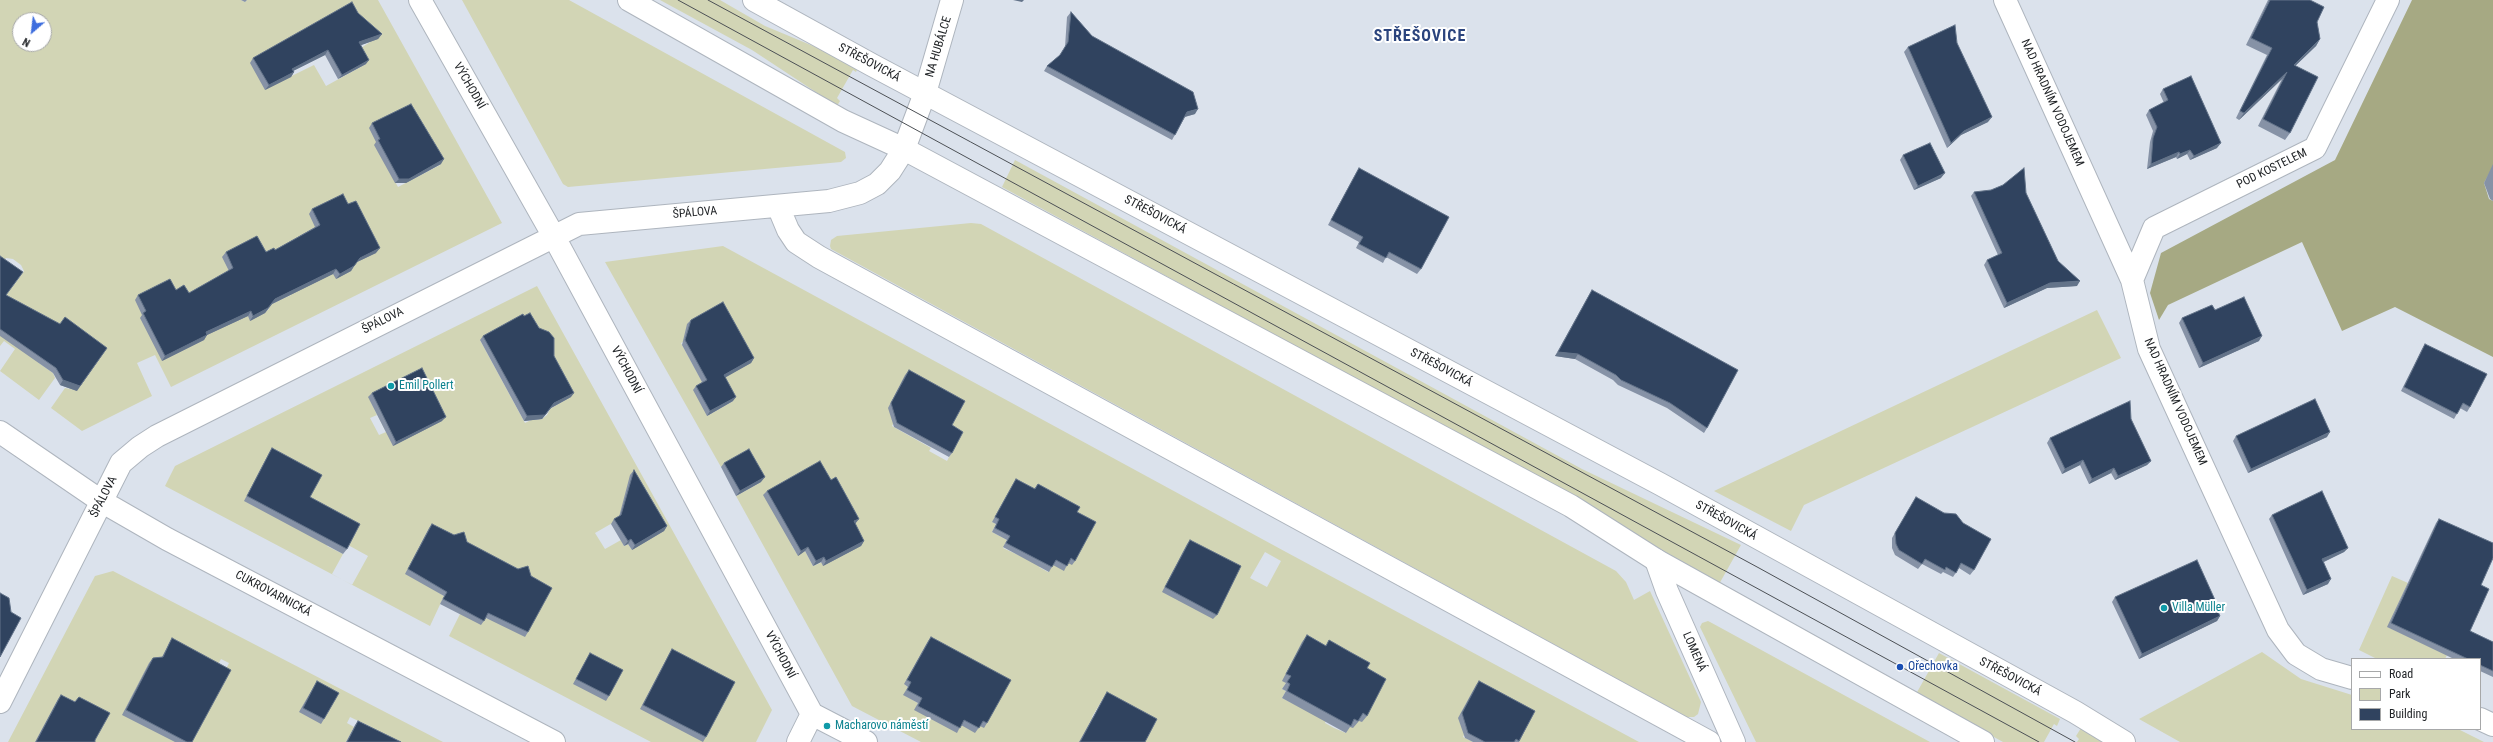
<!DOCTYPE html>
<html>
<head>
<meta charset="utf-8">
<style>
  body { margin:0 }
  #map { position:relative; width:2493px; height:742px; overflow:hidden; background:#dbe2ec; font-family:"Roboto Condensed",sans-serif }
  canvas { display:block }
  .legend { position:absolute; left:2351px; top:658px; width:130px; height:72px; box-sizing:border-box; background:#fff; border:1px solid #a7a8a9; margin:0; padding:5px 7px; list-style:none; font-size:12px; color:#222528 }
  .legend li { display:flex; align-items:center; gap:8px; height:20px }
  .legend b { width:20px; border:1px solid #a7a8a9 }
  .north { position:absolute; left:12px; top:12px; width:40px; height:40px; box-sizing:border-box; background:#fff; border:1px solid #a7a8a9; border-radius:50%; rotate:208deg; font-size:11px; font-weight:700; line-height:16px; text-align:center; color:#222528 }
  .north::after { content:''; display:block; margin:auto; width:14px; height:18px; background:#3e6ede; clip-path:polygon(50% 0,100% 100%,50% 72%,0 100%) }
</style>
</head>
<body>
<div id="map">
<canvas width="2493" height="742"></canvas>
<ul class="legend">
<li><b style="height:5px;background:#fff"></b>Road</li>
<li><b style="height:11px;background:#d2d5b5"></b>Park</li>
<li><b style="height:11px;background:#30435f"></b>Building</li>
</ul>
<div class="north">N</div>
</div>
<script>
const context = document.querySelector('canvas').getContext('2d');
context.lineJoin = 'round';
function paint(path, color) {
  context.fillStyle = color;
  context.fill(path, 'evenodd');
}
function shape(rows) {
  const path = new Path2D();
  for (const r of rows) {
    path.moveTo(r[0], r[1]);
    for (let i = 2; i < r.length; i += 2) path.lineTo(r[i], r[i + 1]);
  }
  return path;
}
function stroke(path, color, width, dash) {
  context.strokeStyle = color;
  context.lineWidth = width;
  context.lineCap = dash ? 'butt' : 'round';
  context.setLineDash(dash || []);
  context.stroke(path);
}
function drawText(font, color, halo, rows, align = 'center') {
  context.font = font + ' "Roboto Condensed",sans-serif';
  context.lineWidth = 4;
  context.setLineDash([]);
  context.textBaseline = 'middle';
  context.strokeStyle = halo;
  context.fillStyle = color;
  for (const [text, x, y, turn = 0] of rows) {
    context.save();
    context.translate(x, y);
    context.rotate((+turn || 0) * Math.PI / 180);
    context.textAlign = isNaN(turn) ? turn : align;
    if (halo) context.strokeText(text, 0, 0);
    context.fillText(text, 0, 0);
    context.restore();
  }
}
paint(shape([
  [0,0,241,0,245,2,247,0,378,0,502,223,171,387,155,355,137,363,152,396,82,431,51,408,65,388,77,390,103,353,39,363,53,373,55,378,39,400,0,371,15,349,4,341,0,346,0,303,24,271,21,265,13,259,6,258,2,264,0,263],
  [20,20,44,20,44,44,20,44],
  [299,36,370,42,358,50,366,64,326,86,314,65,265,89],
  [377,143,440,165,398,187,375,145],
  [274,258,291,295,269,305,269,309,260,315,249,315,230,273],
  [462,0,569,0,845,152,846,158,841,162,568,187,563,184],
  [660,0,720,0,765,26,859,65,856,72,853,70,837,98,840,101,837,106,752,50],
  [1015,160,1582,469,1741,545,1718,586,1598,510,1002,187],
  [971,223,981,224,1616,571,1626,582,1634,600,1650,591,1701,702,1698,714,1694,717,1687,717,831,249,830,246,831,240,837,236],
  [723,246,1286,552,1639,742,1518,742,1467,728,1463,737,1473,742,1144,742,1104,697,1092,717,1096,720,1084,742,921,742,852,706,736,496,761,482,745,454,721,467,605,262],
  [689,339,733,401,707,416,704,385,681,343],
  [896,418,960,436,947,461,929,451,931,448,892,426],
  [1031,494,1053,565,1048,572,1039,567,1040,565,1003,548,1007,540,992,532,996,524,992,522],
  [792,546,861,546,813,566,805,551,798,555],
  [1265,552,1281,561,1267,587,1250,578],
  [1282,681,1362,722,1358,720,1349,726,1346,733,1334,728,1325,723,1326,720,1282,698,1286,691,1282,689,1286,683],
  [904,684,979,725,961,725,915,710,918,703,904,695,908,687],
  [537,286,772,710,756,742,651,742,449,636,460,614,485,618,497,622,433,589,444,596,430,626,165,486,175,466],
  [480,340,570,397,550,409,547,415,542,419,531,420,525,423],
  [369,398,386,432,379,435,370,418,377,415],
  [628,514,632,550,628,544,624,546,621,540,605,549,595,533],
  [341,520,348,545,368,556,352,585,332,574,343,554,327,546],
  [2097,310,2121,358,1804,505,1791,531,1714,491],
  [113,571,443,742,388,742,371,727,350,717,347,723,354,727,346,742,191,742,229,663,221,659,175,742,91,742,75,701,36,742,8,742,95,576],
  [2392,576,2408,583,2388,627,2447,655,2445,659,2377,659,2359,650],
  [1708,621,1710,622,1930,742,1756,742,1700,627,1702,623],
  [2262,652,2301,679,2352,695,2352,729,2458,729,2484,742,2180,742,2139,719],
  [1939,653,2060,719,2057,726,2054,724,2044,742,2003,742,1916,694],
  [2081,728,2104,742,2077,742,2079,739,2076,736]
]), '#d2d5b5');
paint(shape([
  [2412,0,2493,0,2493,166,2484,183,2489,199,2493,201,2493,357,2395,307,2342,331,2302,242,2168,305,2159,320,2150,293,2161,253,2335,160]
]), '#a6a983');
const minor = shape([
  [420,0,553,235,812,714],
  [2005,0,2132,280,2149,349,2278,630,2296,654,2321,669,2352,678],
  [778,206,788,230,796,242,819,257,1709,742],
  [2132,280,2154,228,2315,148,2388,0],
  [0,432,101,501,167,539,554,742],
  [1656,560,1667,591,1734,742],
  [0,702,121,463,140,447,157,436,579,224,829,201,860,193,877,184,890,171,904,149,925,93,952,0],
  [812,714,866,742],
  [2480,719,2493,725],
  [798,742,812,714]
]);
const tertiary = shape([
  [629,0,843,121,904,149,1571,506,1656,560,1983,742],
  [754,0,872,65,1660,484,2075,712,2124,742]
]);
stroke(minor, '#aeb5be', 24);
stroke(tertiary, '#aeb5be', 24);
stroke(minor, '#fff', 22);
stroke(tertiary, '#fff', 22);
stroke(shape([
  [678,0,2039,742],
  [708,0,1759,568,2075,742]
]), '#4c5055', 1);
paint(shape([
  [241,0,247,0,245,2],
  [2268,0,2310,0,2317,22,2320,39,2316,46,2296,65,2290,133,2285,140,2258,126,2282,79,2239,120,2236,118,2267,55,2246,45],
  [1071,12,1092,36,1195,114,1185,117,1172,140,1044,71,1047,66,1059,56,1065,47,1067,17],
  [358,13,382,34,378,39,361,45,366,64,338,79,325,55,293,71,294,72,291,77,265,90,250,63,253,58],
  [1957,43,1988,122,1961,135,1947,148,1904,52,1908,47],
  [2163,89,2217,148,2190,160,2187,154,2177,159,2176,157,2147,169,2150,142,2153,131,2146,115,2149,110,2164,103,2160,94],
  [372,123,441,164,406,183,395,183,374,145,376,142,369,128],
  [1903,155,1941,178,1914,190,1900,160],
  [2493,164,2493,201,2490,199,2484,183],
  [1359,168,1421,269,1417,274,1386,257,1383,263,1356,248,1359,242,1328,225,1356,173],
  [1974,192,2026,193,2058,261,2077,286,2047,288,2004,308,1984,265,1987,260,1998,255,1971,196],
  [348,204,376,253,357,262,351,271,336,279,333,274,272,304,265,313,250,321,248,316,207,335,204,340,162,361,140,318,142,315,135,300,138,295,176,290,189,293,229,271,222,257,226,252,266,252,275,250,315,227,309,214,312,209],
  [0,256,6,295,77,391,60,385,53,373,0,336],
  [1592,290,1707,428,1704,433,1667,408,1618,385,1613,380,1575,359,1555,356,1589,295],
  [2215,310,2259,341,2199,368,2179,323,2182,318],
  [691,320,754,358,751,363,725,377,733,401,707,416,693,390,696,386,702,382,682,345,687,324],
  [483,336,554,356,571,397,551,408,542,419,524,421,480,340],
  [2425,344,2470,407,2467,412,2460,408,2454,419,2401,391,2422,349],
  [909,370,952,425,952,453,949,457,894,427,888,408,905,375],
  [372,393,442,421,393,446,368,397],
  [2131,419,2151,461,2147,465,2115,480,2111,473,2089,484,2080,465,2062,474,2047,443,2050,438],
  [2236,436,2327,437,2248,473,2233,441],
  [272,448,310,497,347,549,343,554,244,501,269,453],
  [724,463,761,482,736,496,721,467],
  [634,470,667,526,664,531,632,550,628,544,624,546,611,524,614,519,619,517,630,475],
  [1016,479,1034,489,1038,484,1077,512,1075,561,1072,565,1068,563,1064,571,1053,565,1049,572,1003,547,1007,540,992,532,996,524,992,522,1013,484],
  [767,491,855,524,864,541,861,546,823,566,821,562,813,566,805,551,798,556,763,495],
  [1916,497,1974,570,1970,575,1959,568,1953,577,1943,572,1941,574,1922,564,1918,569,1895,555,1892,548,1892,538],
  [2272,515,2348,548,2344,552,2324,562,2328,584,2303,595,2269,519],
  [2439,519,2481,585,2470,631,2493,642,2493,677,2480,671,2480,659,2454,659,2387,627,2436,523],
  [432,524,467,542,528,632,525,637,486,618,481,625,440,604,444,596,405,574,429,528],
  [1190,540,1217,615,1213,619,1162,592,1187,544],
  [2115,597,2220,611,2219,613,2220,616,2217,621,2139,659,2112,602],
  [1307,635,1326,646,1329,640,1367,668,1367,716,1362,722,1359,721,1353,728,1350,727,1346,733,1282,698,1286,691,1282,689,1286,683,1282,681,1302,642],
  [931,637,987,723,984,728,980,726,975,733,961,725,957,733,914,710,918,703,903,695,908,687,904,684,928,641],
  [172,638,192,742,175,742,122,715,149,663,153,658,162,657,169,643],
  [672,649,706,737,703,742,640,709,669,654],
  [590,653,609,696,606,701,573,684,587,658],
  [317,681,324,719,321,724,299,712,314,686],
  [1479,681,1535,711,1519,742,1473,742,1465,738,1458,718,1476,685],
  [1107,692,1145,742,1079,742,1104,697],
  [61,695,75,702,79,697,95,740,95,742,35,742,58,699],
  [358,721,401,742,346,742,355,725]
]), '#8692a6');
paint(shape([
  [1013,0,1024,0,1022,2],
  [382,34,378,39,356,47,359,42],
  [2320,39,2316,46,2289,72,2294,65],
  [328,50,325,55,289,73,292,69],
  [369,60,366,64,338,79,342,75],
  [294,72,291,77,265,90,269,85],
  [2287,72,2282,79,2239,120,2244,113],
  [1198,109,1195,114,1184,117,1187,112],
  [1992,117,1988,122,1961,135,1947,148,1951,143,1964,131],
  [2221,143,2217,148,2190,160,2194,156],
  [2190,150,2187,154,2177,159,2180,154],
  [2179,152,2176,157,2147,169,2151,164],
  [444,159,441,164,406,183,395,183,399,179],
  [1945,173,1941,178,1914,190,1918,186],
  [380,248,376,253,357,262,360,258],
  [354,266,351,271,336,279,340,274],
  [336,269,333,274,272,304,265,313,250,321,253,316,275,299],
  [2080,281,2077,286,2047,288,2004,308,2007,303,2050,283],
  [251,311,248,316,207,335,204,340,162,361,165,356,206,332],
  [2262,336,2259,341,2199,368,2203,363],
  [107,348,77,391,60,385,63,380],
  [1558,352,1578,354,1575,359,1555,356],
  [754,358,751,363,721,380,724,375],
  [574,393,571,397,551,408,542,419,524,421,527,416,554,403],
  [736,397,733,401,707,416,710,411],
  [446,417,442,421,393,446,396,442],
  [2330,432,2327,437,2248,473,2251,469],
  [2083,460,2080,465,2062,474,2065,469],
  [2151,461,2147,465,2115,480,2118,476],
  [2114,468,2111,473,2089,484,2092,479],
  [765,477,761,482,736,496,740,491],
  [859,519,855,524,854,521],
  [667,526,664,531,632,550,635,545],
  [631,539,628,544,624,546,628,541],
  [864,541,861,546,823,566,826,561],
  [808,547,805,551,798,556,801,551],
  [2348,548,2344,552,2319,564,2322,559],
  [824,557,821,562,813,566,816,561],
  [2331,579,2328,584,2303,595,2307,590],
  [2220,616,2217,621,2139,659,2142,654]
]), '#637389');
const building = shape([
  [2270,0,2310,0,2324,7,2317,22,2320,39,2294,65,2318,77,2290,133,2263,119,2287,72,2244,113,2240,111,2272,48,2251,38,2270,0],
  [352,2,358,13,382,34,359,42,369,60,342,75,328,50,292,69,294,72,269,85,253,58,352,2],
  [1071,12,1092,36,1193,92,1198,109,1187,112,1175,135,1047,66,1060,55,1068,42,1071,12],
  [1955,25,1957,43,1992,117,1964,131,1951,143,1908,47,1955,25],
  [2191,76,2221,143,2194,156,2190,150,2180,154,2179,152,2151,164,2153,138,2157,127,2149,110,2168,100,2163,89,2191,76],
  [411,104,444,159,409,179,399,179,378,140,380,139,372,123,411,104],
  [1930,143,1945,173,1918,186,1903,155,1930,143],
  [1359,168,1449,217,1421,269,1389,252,1386,258,1359,244,1363,237,1331,220,1359,168],
  [2024,168,2026,193,2058,261,2080,281,2050,283,2007,303,1987,260,2002,253,1974,192,1991,190,2003,185,2024,168],
  [343,194,348,204,356,201,380,248,360,258,354,266,340,274,336,269,275,299,268,308,253,316,251,311,206,332,207,335,165,356,143,313,146,311,138,295,170,279,176,290,184,285,189,293,233,268,226,252,257,236,266,252,274,248,275,250,320,225,312,209,343,194],
  [0,256,23,272,6,295,60,324,65,317,107,348,80,386,63,380,56,368,0,329,0,256],
  [1592,290,1738,370,1707,428,1670,403,1621,380,1616,375,1578,354,1558,352,1592,290],
  [2244,297,2262,336,2203,363,2182,318,2212,305,2215,310,2244,297],
  [723,302,754,358,724,375,736,397,710,411,696,386,707,380,685,340,691,320,723,302],
  [530,313,539,328,549,332,554,338,554,356,574,393,554,403,545,415,527,416,483,336,523,314,524,316,530,313],
  [2425,344,2487,374,2470,407,2463,403,2457,414,2404,387,2425,344],
  [422,368,446,417,396,442,372,393,422,368],
  [909,370,965,401,952,425,963,432,952,453,897,423,891,403,909,370],
  [2315,399,2330,432,2251,469,2236,436,2315,399],
  [2130,401,2131,419,2151,461,2118,476,2114,468,2092,479,2083,460,2065,469,2050,438,2130,401],
  [272,448,322,475,310,497,360,524,347,549,247,496,272,448],
  [749,449,765,477,740,491,724,463,749,449],
  [820,461,831,480,836,477,859,519,854,521,864,541,826,561,824,557,816,561,808,547,801,551,767,491,820,461],
  [634,470,667,526,635,545,631,539,628,541,614,519,621,515,634,470],
  [1016,479,1035,489,1038,484,1080,507,1077,512,1096,522,1075,561,1071,558,1067,566,1056,560,1052,567,1006,543,1010,536,995,528,999,519,995,517,1016,479],
  [2322,491,2348,548,2322,559,2331,579,2307,590,2272,515,2322,491],
  [1916,497,1944,513,1956,514,1963,523,1991,539,1974,570,1961,563,1956,573,1946,567,1945,570,1925,559,1922,564,1899,550,1896,544,1895,533,1916,497],
  [2439,519,2493,543,2493,558,2481,585,2489,589,2470,631,2493,642,2493,671,2480,665,2480,659,2468,659,2391,623,2439,519],
  [432,524,454,535,464,532,467,542,518,569,528,566,531,576,552,588,528,632,488,613,484,621,443,599,447,592,408,569,432,524],
  [1190,540,1241,566,1217,615,1165,587,1190,540],
  [2197,560,2220,611,2218,612,2220,616,2142,654,2115,597,2197,560],
  [0,593,9,598,11,612,21,618,0,657,0,593],
  [1307,635,1326,646,1329,640,1350,652,1370,663,1367,668,1386,679,1367,716,1363,713,1358,721,1354,719,1351,726,1287,691,1290,684,1287,682,1291,676,1286,674,1307,635],
  [931,637,1011,680,987,723,983,721,979,728,964,720,960,728,918,706,922,698,907,690,911,682,907,680,931,637],
  [172,638,231,670,192,742,187,742,126,710,153,658,163,657,172,638],
  [672,649,735,682,706,737,643,705,672,649],
  [590,653,623,670,609,696,576,679,590,653],
  [317,681,339,693,324,719,303,708,317,681],
  [1479,681,1535,711,1519,741,1516,739,1514,742,1485,742,1468,733,1462,713,1479,681],
  [1107,692,1157,719,1145,742,1080,742,1107,692],
  [61,695,75,702,79,697,110,713,95,740,95,742,36,742,61,695],
  [358,721,401,742,347,742,358,721]
]);
paint(building, '#30435f');
stroke(building, '#637389', 1);
for (const [x, y, r, color] of [
  [391,386,4,"#0f9aa8"],
  [2164,608,4,"#0f9aa8"],
  [1900,667,4,"#1a4fb4"],
  [827,726,4,"#0f9aa8"]
]) {
  const dot = new Path2D();
  dot.arc(x, y, r, 0, 2 * Math.PI);
  context.fillStyle = color;
  context.fill(dot);
  stroke(dot, '#fff', 1.5);
}
drawText('12px', '#222528', '#fff', [
  ["NA HUBÁLCE",939,47,-73],
  ["STŘEŠOVICKÁ",869,63,28],
  ["VÝCHODNÍ",469,86,60],
  ["NAD HRADNÍM VODOJEMEM",2052,103,66],
  ["POD KOSTELEM",2272,169,-26],
  ["ŠPÁLOVA",695,213,-5],
  ["STŘEŠOVICKÁ",1155,215,28],
  ["ŠPÁLOVA",383,321,-27],
  ["STŘEŠOVICKÁ",1441,368,28],
  ["VÝCHODNÍ",626,370,62],
  ["NAD HRADNÍM VODOJEMEM",2175,402,66],
  ["ŠPÁLOVA",104,497,-63],
  ["STŘEŠOVICKÁ",1726,521,29],
  ["CUKROVARNICKÁ",273,594,28],
  ["LOMENÁ",1694,652,66],
  ["VÝCHODNÍ",780,655,62],
  ["STŘEŠOVICKÁ",2010,677,28]
]);
drawText('12px', '#0d838f', '#fff', [
  ["Emil Pollert",399,386],
  ["Villa Müller",2172,608],
  ["Macharovo náměstí",835,726]
], 'left');
drawText('12px', '#164399', '#fff', [
  ["Ořechovka",1908,667]
], 'left');
context.letterSpacing = '1px';
drawText('bold 16px', '#2b447d', '#fff', [
  ["STŘEŠOVICE",1420,37]
]);
context.letterSpacing = '0px';
</script>
</body>
</html>
